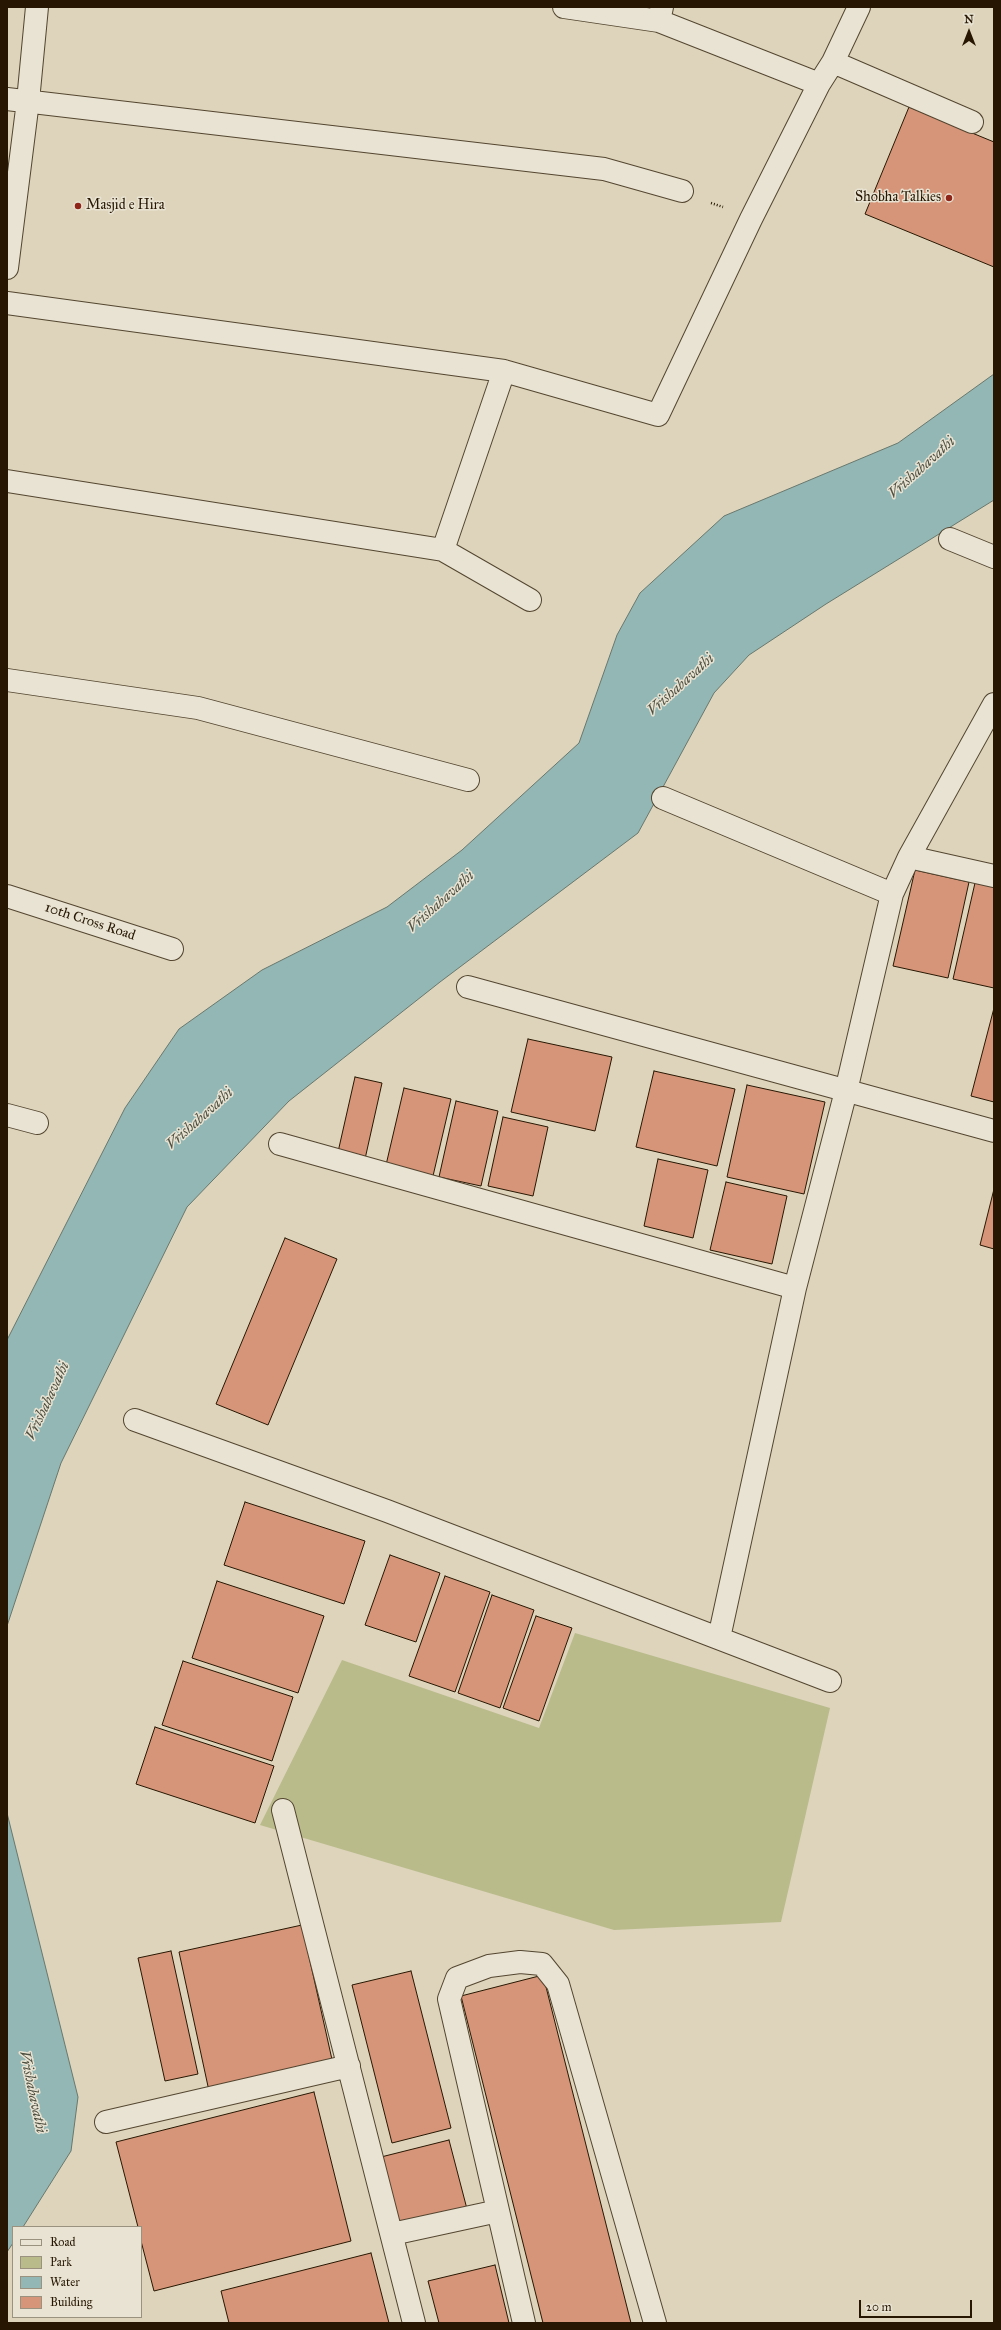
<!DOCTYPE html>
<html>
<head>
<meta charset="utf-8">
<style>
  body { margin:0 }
  #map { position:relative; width:1001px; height:2330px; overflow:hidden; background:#ddd4bb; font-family:"IM FELL Great Primer",serif }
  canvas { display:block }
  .frame { position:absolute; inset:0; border:8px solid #271702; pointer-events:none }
  .legend { position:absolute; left:12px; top:2226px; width:130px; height:92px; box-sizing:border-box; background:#e9e3d3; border:1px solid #9b917f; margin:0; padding:5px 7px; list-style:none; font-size:12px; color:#271702 }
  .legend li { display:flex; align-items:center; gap:8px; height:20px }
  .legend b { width:20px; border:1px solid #9b917f }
  .north { position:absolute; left:949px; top:12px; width:40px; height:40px; -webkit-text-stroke:3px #e9e3d3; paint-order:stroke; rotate:0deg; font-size:11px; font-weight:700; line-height:16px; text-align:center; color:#271702 }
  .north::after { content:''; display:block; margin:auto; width:14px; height:18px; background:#271702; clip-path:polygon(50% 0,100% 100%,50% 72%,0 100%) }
  .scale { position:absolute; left:859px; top:2300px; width:113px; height:18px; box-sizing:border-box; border:2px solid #271702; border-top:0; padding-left:5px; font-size:12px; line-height:14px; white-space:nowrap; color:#271702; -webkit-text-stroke:3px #e9e3d3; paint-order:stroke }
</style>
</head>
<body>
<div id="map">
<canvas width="1001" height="2330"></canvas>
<div class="frame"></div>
<ul class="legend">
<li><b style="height:5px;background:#e9e3d3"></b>Road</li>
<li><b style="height:11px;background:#b9bb8b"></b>Park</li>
<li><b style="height:11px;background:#93b7b4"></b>Water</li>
<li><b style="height:11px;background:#d69479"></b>Building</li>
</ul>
<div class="north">N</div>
<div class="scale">20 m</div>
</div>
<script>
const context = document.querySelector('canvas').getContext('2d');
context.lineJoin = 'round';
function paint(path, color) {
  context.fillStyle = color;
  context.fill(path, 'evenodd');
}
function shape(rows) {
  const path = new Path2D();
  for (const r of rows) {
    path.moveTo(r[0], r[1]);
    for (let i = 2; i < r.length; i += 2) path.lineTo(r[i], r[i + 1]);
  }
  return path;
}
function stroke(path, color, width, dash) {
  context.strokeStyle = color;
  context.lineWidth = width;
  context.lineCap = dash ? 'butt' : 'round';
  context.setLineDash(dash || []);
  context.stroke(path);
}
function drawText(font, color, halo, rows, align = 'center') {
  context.font = font + ' "IM FELL Great Primer",serif';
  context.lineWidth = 3;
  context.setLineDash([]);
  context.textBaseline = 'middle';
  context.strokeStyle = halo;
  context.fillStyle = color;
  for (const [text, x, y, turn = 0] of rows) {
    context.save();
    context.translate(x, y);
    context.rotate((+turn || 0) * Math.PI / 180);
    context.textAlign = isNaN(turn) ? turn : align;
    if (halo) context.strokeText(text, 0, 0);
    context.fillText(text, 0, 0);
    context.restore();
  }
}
paint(shape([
  [575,1633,830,1708,781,1922,614,1930,260,1825,342,1660,539,1728]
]), '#b9bb8b');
const water = shape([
  [994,374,994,500,826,604,749,655,714,693,638,833,440,982,289,1101,187,1207,61,1463,7,1626,7,1340,125,1108,179,1029,262,970,387,907,462,850,579,743,617,635,640,593,724,516,898,443,994,374],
  [7,1813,78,2097,71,2151,23,2227,13,2227,13,2243,7,2252,7,1813]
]);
paint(water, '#93b7b4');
stroke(water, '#68776d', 1);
const building = shape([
  [909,107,994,142,994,267,865,214,909,107],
  [915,870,969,882,948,978,893,966,915,870],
  [975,883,994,887,994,988,953,979,975,883],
  [994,1008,994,1102,971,1096,994,1008],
  [528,1039,612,1057,595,1131,511,1112,528,1039],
  [654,1071,735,1089,717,1166,636,1147,654,1071],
  [355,1077,382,1083,365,1159,338,1152,355,1077],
  [747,1085,825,1102,804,1194,727,1177,747,1085],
  [404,1088,451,1099,433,1176,386,1165,404,1088],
  [456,1101,498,1111,481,1186,439,1177,456,1101],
  [503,1117,548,1127,533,1196,488,1186,503,1117],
  [658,1159,708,1170,693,1238,644,1226,658,1159],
  [726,1182,787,1196,772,1264,710,1250,726,1182],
  [994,1189,994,1249,980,1245,994,1189],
  [285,1238,337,1259,268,1425,216,1404,285,1238],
  [245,1502,365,1541,344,1604,224,1565,245,1502],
  [390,1555,440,1573,416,1642,365,1625,390,1555],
  [445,1576,490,1592,455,1692,409,1676,445,1576],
  [217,1581,324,1616,298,1693,192,1658,217,1581],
  [492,1595,534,1610,500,1708,458,1693,492,1595],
  [536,1616,572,1628,539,1721,503,1708,536,1616],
  [183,1661,293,1697,272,1761,162,1725,183,1661],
  [155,1727,274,1766,255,1823,136,1784,155,1727],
  [302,1925,333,2064,209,2091,179,1952,302,1925],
  [171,1951,198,2074,165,2081,138,1958,171,1951],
  [411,1971,451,2128,392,2143,352,1985,411,1971],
  [543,1975,631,2323,543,2323,461,1996,543,1975],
  [314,2092,351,2241,154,2291,141,2241,141,2227,138,2227,116,2142,314,2092],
  [449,2140,467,2209,398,2226,381,2157,449,2140],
  [371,2253,389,2323,229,2323,221,2291,371,2253],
  [495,2265,509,2323,439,2323,428,2281,495,2265]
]);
paint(building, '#d69479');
stroke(building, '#271702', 1);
const minor = shape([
  [564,7,659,21],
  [662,7,659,21,819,84],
  [833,62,972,122],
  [7,99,604,169,682,191],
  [7,268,28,101,37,7],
  [7,303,504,371,658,415,751,219,819,84,833,62,859,7],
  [7,481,443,550,504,371],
  [950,539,994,557],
  [443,550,530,600],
  [7,680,198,708,468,780],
  [663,798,892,894],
  [909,857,994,704],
  [7,896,172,949],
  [468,987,994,1131],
  [7,1115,37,1123],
  [280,1144,795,1288,846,1091,892,894,909,857,994,876],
  [135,1420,387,1511,830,1681],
  [719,1638,795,1288],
  [283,1810,414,2323],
  [106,2122,349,2066],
  [392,2234,498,2211],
  [524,2323,449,1999,457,1978,489,1966,520,1962,542,1964,558,1984,655,2323]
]);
stroke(minor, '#544630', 24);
stroke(shape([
  [711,203,723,207]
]), '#271702', 2.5, [1, 2]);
stroke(minor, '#e9e3d3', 22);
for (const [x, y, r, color] of [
  [949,198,4,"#8f2418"],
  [78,206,4,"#8f2418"]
]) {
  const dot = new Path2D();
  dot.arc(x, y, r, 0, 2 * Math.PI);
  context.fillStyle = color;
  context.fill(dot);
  stroke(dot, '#e9e3d3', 1.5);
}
drawText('14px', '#271702', '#e9e3d3', [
  ["Shobha Talkies",941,198],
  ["Masjid e Hira",86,206,"left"]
], 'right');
drawText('14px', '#271702', '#e9e3d3', [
  ["10th Cross Road",90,922,18]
]);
drawText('italic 15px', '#4d4f40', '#e9e3d3', [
  ["Vrishabavathi",922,468,-42],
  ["Vrishabavathi",681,685,-42],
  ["Vrishabavathi",441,902,-42],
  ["Vrishabavathi",200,1119,-42],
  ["Vrishabavathi",48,1401,-65],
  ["Vrishabavathi",32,2092,78]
]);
</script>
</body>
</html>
